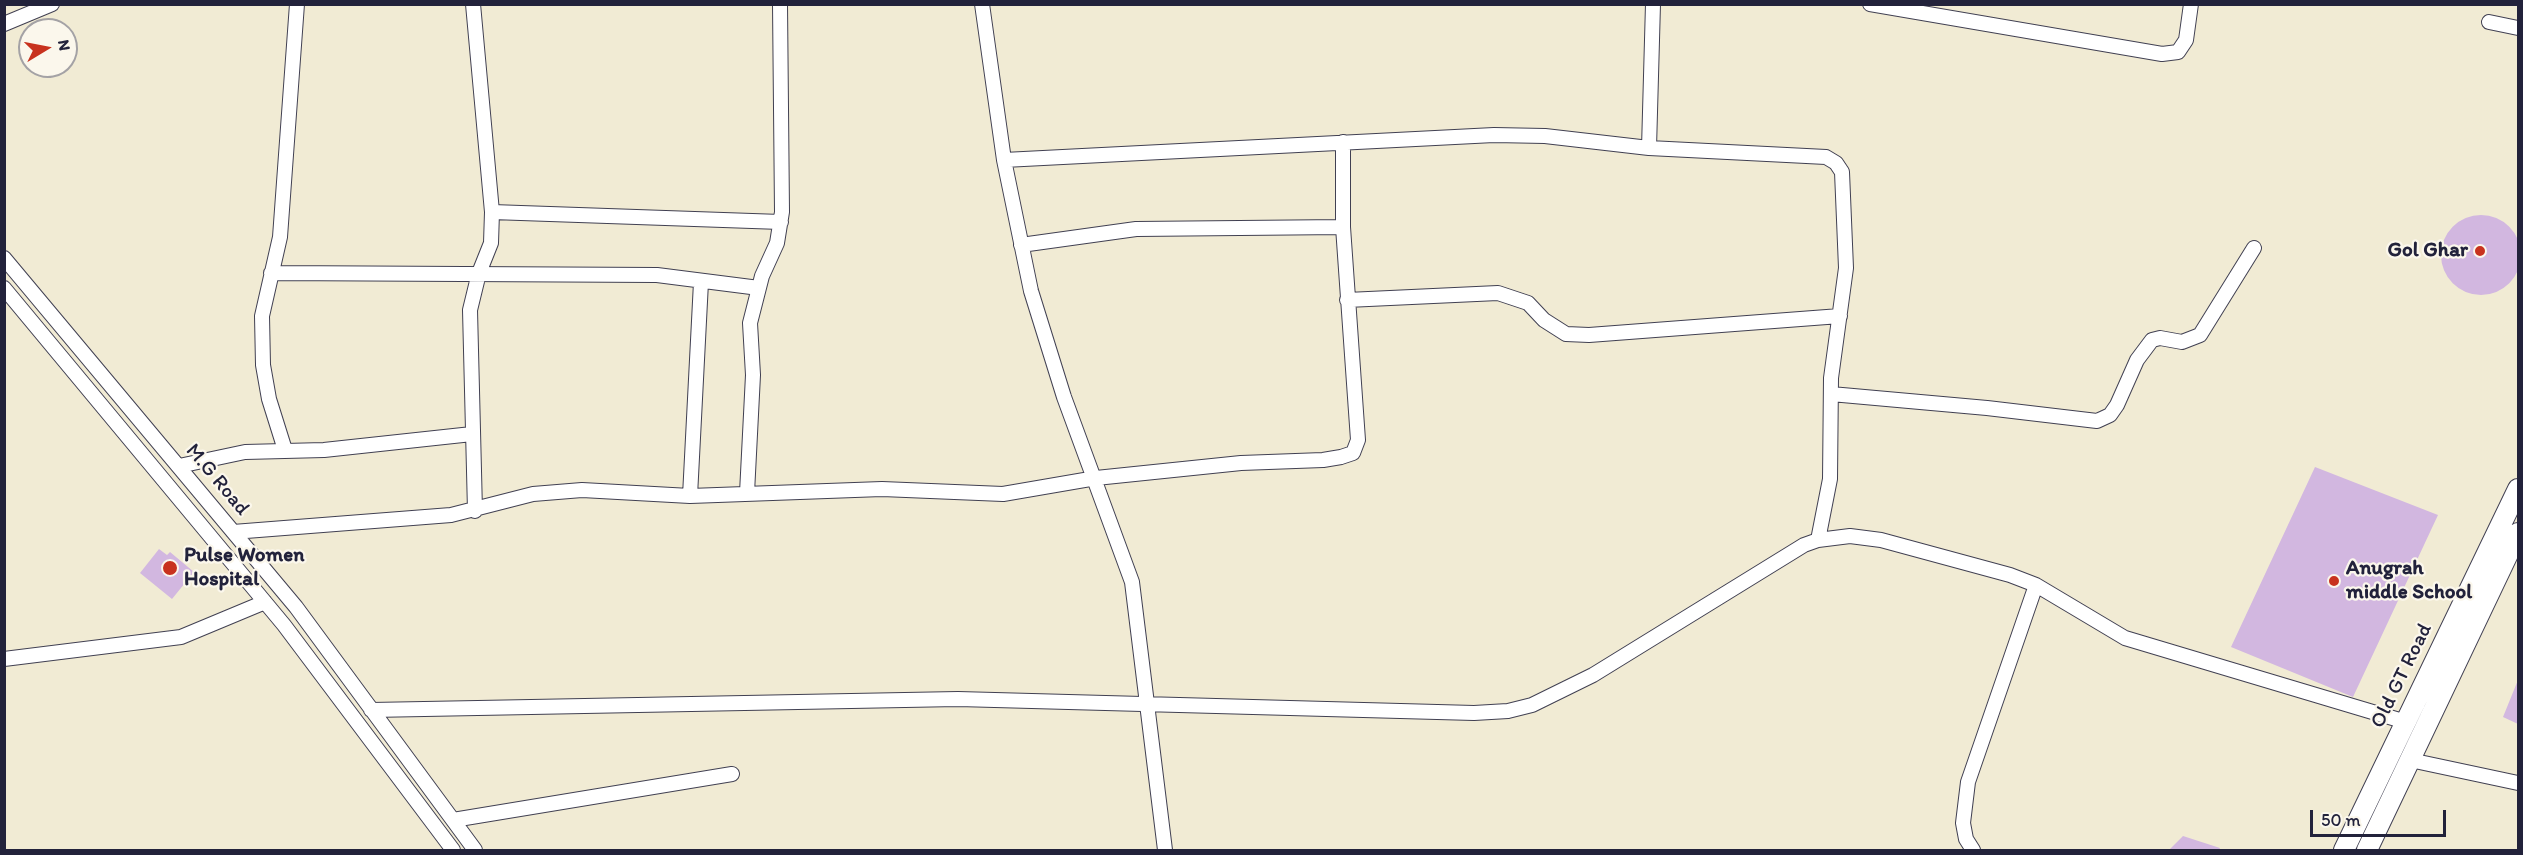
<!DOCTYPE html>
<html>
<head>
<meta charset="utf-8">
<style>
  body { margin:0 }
  #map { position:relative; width:2523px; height:855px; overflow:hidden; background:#f1ebd4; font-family:Itim,sans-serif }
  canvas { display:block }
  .frame { position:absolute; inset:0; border:6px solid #22223b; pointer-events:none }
  .north { position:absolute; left:18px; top:18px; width:60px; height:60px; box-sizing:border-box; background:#fbf7ec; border:2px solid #a4a2a5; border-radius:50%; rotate:80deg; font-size:16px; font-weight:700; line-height:24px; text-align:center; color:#22223b }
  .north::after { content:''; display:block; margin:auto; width:21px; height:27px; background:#c8321e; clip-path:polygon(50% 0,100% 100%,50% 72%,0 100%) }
  .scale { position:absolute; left:2310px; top:810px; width:136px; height:27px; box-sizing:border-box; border:3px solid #22223b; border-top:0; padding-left:8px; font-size:18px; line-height:21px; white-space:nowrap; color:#22223b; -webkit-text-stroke:4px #fbf7ec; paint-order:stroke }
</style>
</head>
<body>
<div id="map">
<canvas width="2523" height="855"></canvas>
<div class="frame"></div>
<div class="north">N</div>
<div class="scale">50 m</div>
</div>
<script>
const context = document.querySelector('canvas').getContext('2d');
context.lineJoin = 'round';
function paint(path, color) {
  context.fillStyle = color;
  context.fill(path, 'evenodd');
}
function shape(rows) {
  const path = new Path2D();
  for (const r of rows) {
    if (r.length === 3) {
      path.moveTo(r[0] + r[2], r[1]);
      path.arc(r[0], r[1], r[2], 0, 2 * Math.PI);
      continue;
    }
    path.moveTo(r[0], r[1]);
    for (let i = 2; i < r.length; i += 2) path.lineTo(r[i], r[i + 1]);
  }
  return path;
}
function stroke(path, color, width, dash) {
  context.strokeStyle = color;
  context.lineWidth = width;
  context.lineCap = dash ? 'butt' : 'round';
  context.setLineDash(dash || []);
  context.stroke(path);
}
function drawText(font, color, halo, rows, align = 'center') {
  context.font = font + ' Itim,sans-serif';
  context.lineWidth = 4.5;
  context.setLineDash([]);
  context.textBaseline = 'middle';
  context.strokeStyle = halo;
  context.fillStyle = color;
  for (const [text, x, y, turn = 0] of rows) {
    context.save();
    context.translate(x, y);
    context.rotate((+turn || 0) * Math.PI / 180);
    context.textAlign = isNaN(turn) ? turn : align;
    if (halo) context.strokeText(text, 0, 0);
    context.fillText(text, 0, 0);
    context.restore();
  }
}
paint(shape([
  [2481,255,40],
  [2315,467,2438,515,2353,697,2231,647],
  [159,549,167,555,170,552,194,572,172,599,140,573],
  [2518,680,2518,724,2503,717],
  [2183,836,2220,848,2219,850,2169,850]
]), '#d2b7e0');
const street = shape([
  [473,4,492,212,491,243,479,273,470,310,475,511],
  [982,4,1004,160,1031,291,1064,397,1132,582,1165,850],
  [1870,4,2162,54,2178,52,2186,40,2191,4],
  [2489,22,2518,28],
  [4,24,52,4],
  [1649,148,1653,4],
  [1004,160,1494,135,1545,136,1649,148,1826,157,1836,163,1842,172,1846,268,1831,378,1830,479,1818,540],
  [492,212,781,222],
  [1021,245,1136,229,1343,227],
  [4,258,296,607,475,850],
  [271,273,657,275,759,288],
  [4,288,284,625,453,850],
  [1347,300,1498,293,1528,303,1544,320,1566,334,1589,335,1840,316],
  [1831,394,1987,408,2097,421,2110,415,2117,405,2137,360,2152,340,2160,338,2182,342,2200,335,2254,248],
  [285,450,269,399,263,365,262,316,280,237,297,4],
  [179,466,245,452,324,450,472,434],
  [747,493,753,375,750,323,762,276,777,243,782,212,780,4],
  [690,496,701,282],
  [233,532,451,515,533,494,582,490,690,496,882,489,1003,494,1096,478,1241,463,1323,460,1341,457,1353,453,1358,440,1343,227,1343,142],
  [4,659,181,637,265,602],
  [371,710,958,699,1474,713,1508,711,1532,705,1593,675,1804,545,1818,540,1850,536,1881,540,2010,575,2036,585,2125,638,2406,722],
  [2410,760,2518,783],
  [453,820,732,774],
  [1973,850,1966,839,1963,823,1968,782,2036,585]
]);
const secondary = shape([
  [2344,850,2518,489],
  [2367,850,2518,533]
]);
stroke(street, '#414052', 16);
stroke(secondary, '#414052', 22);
stroke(street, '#fff', 14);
stroke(secondary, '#fff', 20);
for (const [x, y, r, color] of [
  [2480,251,6,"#c8321e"],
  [170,568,8,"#c8321e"],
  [2334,581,6,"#c8321e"]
]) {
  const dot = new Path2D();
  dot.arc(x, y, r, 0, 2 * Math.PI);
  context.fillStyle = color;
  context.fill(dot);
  stroke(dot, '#fbf7ec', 2);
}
drawText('bold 21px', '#22223b', '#fbf7ec', [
  ["Gol Ghar",2468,251,"right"],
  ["Pulse Women",184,556],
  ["Hospital",184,580],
  ["Anugrah",2346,569],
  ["middle School",2346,593]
], 'left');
drawText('21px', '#22223b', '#fbf7ec', [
  ["M.G Road",217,480,50],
  ["Old GT Road",2402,676,-64]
]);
</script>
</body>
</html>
